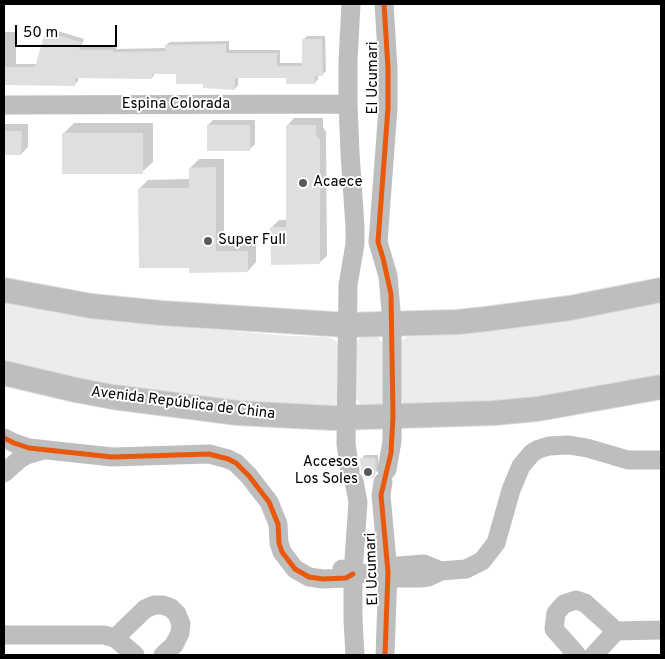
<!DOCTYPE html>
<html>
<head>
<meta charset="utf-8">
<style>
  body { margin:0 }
  #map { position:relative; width:665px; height:659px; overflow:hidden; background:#fff; font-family:Overpass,sans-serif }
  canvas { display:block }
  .frame { position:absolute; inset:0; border:5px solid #000; pointer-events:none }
  .scale { position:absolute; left:15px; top:25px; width:102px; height:22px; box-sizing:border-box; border:2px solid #000; border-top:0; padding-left:6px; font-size:15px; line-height:18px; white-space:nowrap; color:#000; -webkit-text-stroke:4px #fff; paint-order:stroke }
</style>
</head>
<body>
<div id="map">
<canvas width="665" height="659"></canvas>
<div class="frame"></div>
<div class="scale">50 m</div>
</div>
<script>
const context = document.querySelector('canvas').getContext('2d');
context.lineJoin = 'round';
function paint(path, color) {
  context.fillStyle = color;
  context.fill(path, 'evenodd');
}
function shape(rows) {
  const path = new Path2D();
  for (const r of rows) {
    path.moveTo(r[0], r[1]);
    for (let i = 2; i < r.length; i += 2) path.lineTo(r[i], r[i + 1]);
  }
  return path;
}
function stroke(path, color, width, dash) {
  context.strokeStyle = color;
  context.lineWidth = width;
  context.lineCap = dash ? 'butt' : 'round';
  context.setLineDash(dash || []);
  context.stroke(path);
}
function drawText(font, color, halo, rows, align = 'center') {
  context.font = font + ' Overpass,sans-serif';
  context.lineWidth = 4;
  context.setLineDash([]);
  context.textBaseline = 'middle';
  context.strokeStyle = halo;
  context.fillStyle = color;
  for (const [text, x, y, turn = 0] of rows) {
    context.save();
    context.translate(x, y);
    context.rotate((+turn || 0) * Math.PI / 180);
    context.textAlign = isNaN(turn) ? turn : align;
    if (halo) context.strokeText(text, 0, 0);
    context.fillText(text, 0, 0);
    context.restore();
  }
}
paint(shape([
  [4,296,171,326,292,336,326,337,333,339,338,343,340,350,339,400,336,404,331,407,171,399,4,367],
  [661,300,661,375,586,390,545,402,404,404,401,397,401,341,408,336,435,334],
  [368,336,378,337,384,345,386,398,379,407,362,406,355,397,356,343,360,338]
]), '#ececec');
paint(shape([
  [58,31,84,39,81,47,116,47,116,49,166,48,166,45,170,42,229,41,229,50,280,50,280,63,303,63,303,40,307,36,325,36,326,71,322,75,318,75,318,79,315,83,287,77,238,77,238,85,235,89,204,83,177,73,155,73,152,78,78,77,78,81,75,84,4,84,4,32,16,32,16,64,37,64,45,37,49,33,54,35],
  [294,118,323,118,323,127,326,132,327,256,319,263,272,227,279,220,287,220,287,126],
  [213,120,255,120,255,144,250,149,208,125],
  [74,123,153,123,153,162,142,172,63,134],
  [4,124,28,124,28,147,21,154,4,154],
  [199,159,224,159,224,243,256,243,256,262,248,271,190,267,140,188,148,180,190,179,190,168],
  [365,455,378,455,379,469,372,477,361,459]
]), '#0003');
paint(shape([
  [53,34,81,42,79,50,113,50,113,52,165,51,165,45,226,44,226,53,277,53,277,66,302,66,302,39,322,39,323,76,315,76,315,84,286,84,286,78,235,78,235,90,203,88,203,84,176,84,176,74,152,74,152,79,75,78,75,86,4,85,4,67,35,67,44,36,52,38],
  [207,125,250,125,250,151,207,151],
  [286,125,316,125,316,135,320,140,320,264,271,265,270,227,286,227],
  [4,131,22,131,21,155,4,155],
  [62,133,143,133,143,174,62,174],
  [216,167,216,251,248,251,248,272,189,273,189,268,139,268,138,188,189,188,189,168],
  [360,458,375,458,376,473,373,478,365,478,361,472]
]), '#dfdfdf');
const major = shape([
  [4,290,91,306,161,313,347,325,458,322,486,319,570,308,661,290],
  [4,373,76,390,113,397,238,413,333,418,494,413,537,409,661,387]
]);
stroke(major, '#dbdbdb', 26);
stroke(shape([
  [384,4,388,68,388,108,378,242,388,276,392,323,392,441,387,470],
  [4,105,348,104],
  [4,438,14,443,29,448,112,457,209,454,228,459,236,463,249,476,269,502,278,524,279,543,282,552,295,569,309,577,323,579,346,578,353,574],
  [350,471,346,444,348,285,355,244,355,227,350,153,348,104,348,61,351,4],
  [4,473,21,458,29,454,43,450],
  [354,481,358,502,353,574,353,620,355,655],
  [383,482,381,495,388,572,385,655],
  [342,569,353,574,388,572],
  [441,571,424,564,398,566,388,572,398,578,420,578,428,577,441,571,466,569,482,561,496,543,511,490,521,466,532,453,539,449,549,446,569,445,587,448,628,460,661,460],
  [616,631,661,630],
  [4,635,104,635,115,638,135,655],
  [115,638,145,609,154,605,163,605,171,608,177,614,181,624,180,633,174,645,163,655],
  [577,655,554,629,556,613,564,604,576,600,585,603,616,631],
  [594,655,616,631]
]), '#bebebe', 19);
stroke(major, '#bebebe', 24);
stroke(shape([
  [384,4,388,68,388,108,378,242,383,258,391,294,393,416,391,453,381,495,388,572,385,655],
  [4,438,14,443,29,448,112,457,209,454,228,459,236,463,249,476,269,502,278,524,279,543,282,552,295,569,309,577,323,579,346,578,353,574]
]), '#e8590c', 5);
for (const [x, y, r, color] of [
  [303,183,5,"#595959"],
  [208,241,5,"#595959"],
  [368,472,5,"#595959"]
]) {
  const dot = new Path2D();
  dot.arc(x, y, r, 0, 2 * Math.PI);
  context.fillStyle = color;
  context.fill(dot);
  stroke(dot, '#fff', 2);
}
drawText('15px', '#000', '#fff', [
  ["El Ucumari",374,78,-90],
  ["Espina Colorada",176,105],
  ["Avenida República de China",183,404,7],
  ["El Ucumari",373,569,-92]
]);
drawText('15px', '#000', '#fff', [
  ["Acaece",313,183],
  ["Super Full",218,241],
  ["Accesos",358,463,"right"],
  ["Los Soles",358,480,"right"]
], 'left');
</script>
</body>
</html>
